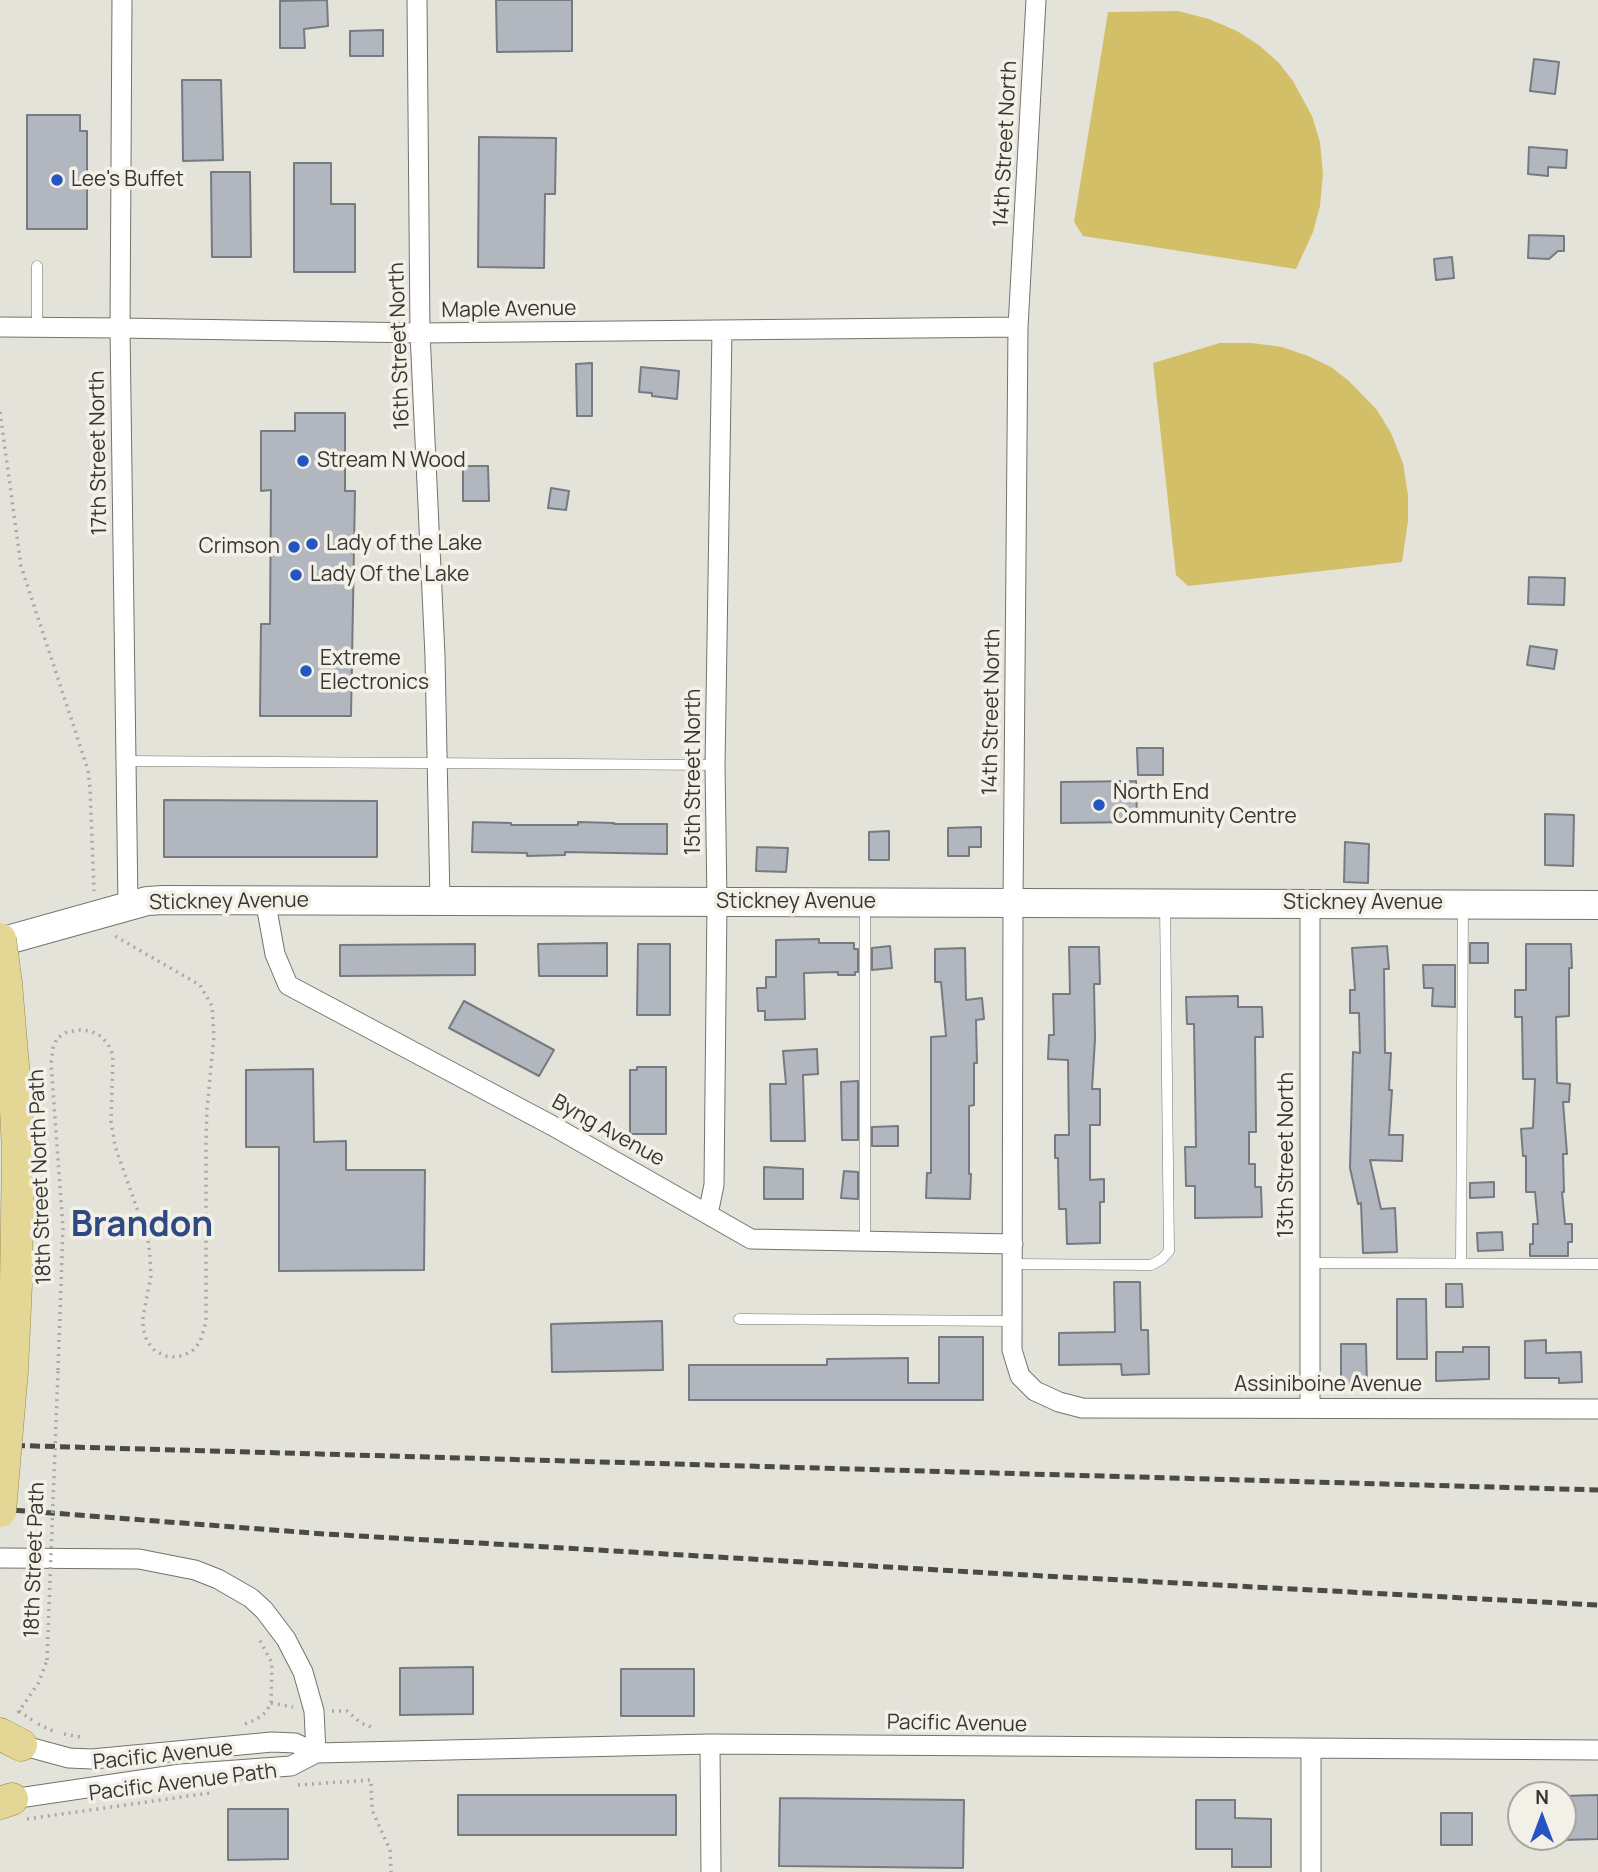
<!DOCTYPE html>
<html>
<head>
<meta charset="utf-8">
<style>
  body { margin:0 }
  #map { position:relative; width:1598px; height:1872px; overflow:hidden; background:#e4e3da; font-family:Manrope,sans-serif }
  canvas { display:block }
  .north { position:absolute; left:1507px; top:1781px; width:70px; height:70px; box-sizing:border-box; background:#f2f0e7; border:2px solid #a7a69f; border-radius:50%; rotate:0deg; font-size:19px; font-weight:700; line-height:28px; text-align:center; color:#373633 }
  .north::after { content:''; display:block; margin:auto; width:24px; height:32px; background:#2455c3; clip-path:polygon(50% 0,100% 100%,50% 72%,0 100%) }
</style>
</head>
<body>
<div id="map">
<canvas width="1598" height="1872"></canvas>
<div class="north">N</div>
</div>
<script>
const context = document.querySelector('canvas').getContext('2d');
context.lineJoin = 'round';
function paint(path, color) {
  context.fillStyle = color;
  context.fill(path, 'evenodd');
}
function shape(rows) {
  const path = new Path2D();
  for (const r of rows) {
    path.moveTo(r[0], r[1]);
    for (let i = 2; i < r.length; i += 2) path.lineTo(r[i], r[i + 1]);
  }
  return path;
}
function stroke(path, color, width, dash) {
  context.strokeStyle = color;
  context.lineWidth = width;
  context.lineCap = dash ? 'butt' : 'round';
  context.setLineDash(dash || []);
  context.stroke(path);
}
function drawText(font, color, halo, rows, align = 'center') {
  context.font = font + ' Manrope,sans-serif';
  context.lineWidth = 7;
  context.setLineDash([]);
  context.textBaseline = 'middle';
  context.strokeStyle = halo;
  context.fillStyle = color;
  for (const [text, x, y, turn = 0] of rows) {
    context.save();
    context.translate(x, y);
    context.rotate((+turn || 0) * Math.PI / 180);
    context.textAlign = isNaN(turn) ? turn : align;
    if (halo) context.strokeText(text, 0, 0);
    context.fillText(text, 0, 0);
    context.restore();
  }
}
paint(shape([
  [1178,11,1209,19,1237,31,1260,46,1279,63,1293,81,1312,116,1320,142,1323,174,1320,206,1313,232,1296,269,1083,236,1074,222,1108,12],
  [1220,343,1252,343,1282,347,1308,356,1331,367,1349,381,1377,410,1391,433,1403,463,1408,495,1408,521,1402,562,1188,586,1176,575,1153,363]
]), '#d2bf68');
const building = shape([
  [327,0,328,26,304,29,305,48,280,48,280,1,327,0],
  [496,0,572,0,572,51,497,52,496,0],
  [383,30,383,56,350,56,350,31,383,30],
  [1534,59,1559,62,1555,94,1530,91,1534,59],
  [182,80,221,80,223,160,183,161,182,80],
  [27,115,80,115,80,131,87,131,87,229,27,229,27,115],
  [479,137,556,138,555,194,545,194,544,268,478,267,479,137],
  [1529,147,1567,150,1566,168,1548,167,1548,176,1528,174,1529,147],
  [294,163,331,163,331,204,355,204,355,272,294,272,294,163],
  [211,172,250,172,251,257,212,257,211,172],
  [1529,235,1564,236,1564,251,1558,251,1549,259,1528,258,1529,235],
  [1452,257,1454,278,1436,280,1434,259,1452,257],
  [592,363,592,416,577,416,576,364,592,363],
  [641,367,679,371,677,399,652,396,652,393,639,392,641,367],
  [295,413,345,413,345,491,355,491,351,716,260,716,261,624,270,624,271,490,261,491,261,431,295,431,295,413],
  [463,466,488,466,489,501,463,501,463,466],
  [551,488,569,491,566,510,548,508,551,488],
  [1529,577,1565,578,1564,605,1528,604,1529,577],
  [1530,646,1557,650,1554,669,1527,665,1530,646],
  [1137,748,1163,748,1163,775,1138,775,1137,748],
  [1136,781,1137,822,1061,823,1061,782,1136,781],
  [164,800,377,801,377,857,164,857,164,800],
  [1545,814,1574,815,1573,866,1545,865,1545,814],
  [473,822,511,823,511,825,578,825,578,822,614,823,614,824,667,824,667,854,565,852,565,855,527,856,527,853,472,852,473,822],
  [981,827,981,847,969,847,969,856,948,856,948,828,981,827],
  [889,831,889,860,869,860,869,832,889,831],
  [1345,842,1369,844,1368,883,1344,882,1345,842],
  [757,847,788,848,786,872,756,871,757,847],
  [819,939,819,943,854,943,854,949,858,949,858,972,855,972,855,975,838,975,838,972,804,973,805,1019,765,1020,765,1011,758,1011,757,988,766,988,766,977,776,977,776,940,819,939],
  [607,943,607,976,539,976,538,944,607,943],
  [1470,943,1488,943,1488,963,1470,963,1470,943],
  [475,944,475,975,340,976,340,945,475,944],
  [638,944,670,944,670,1015,637,1015,638,944],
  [1526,944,1571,944,1572,968,1569,968,1569,1016,1556,1017,1557,1083,1570,1084,1569,1102,1563,1102,1567,1154,1563,1154,1564,1192,1562,1192,1565,1224,1572,1224,1572,1242,1568,1242,1568,1256,1530,1256,1530,1244,1533,1244,1533,1224,1538,1224,1535,1192,1526,1192,1526,1156,1523,1156,1521,1129,1533,1128,1535,1079,1523,1079,1522,1017,1515,1017,1515,990,1526,990,1526,944],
  [890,946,892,968,872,970,872,948,890,946],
  [1387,946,1389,969,1384,969,1385,1053,1391,1053,1389,1090,1392,1090,1389,1135,1403,1135,1402,1161,1370,1160,1381,1209,1395,1208,1397,1252,1363,1253,1361,1203,1358,1204,1350,1168,1353,1052,1360,1053,1359,1013,1350,1013,1350,990,1355,990,1352,948,1387,946],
  [1069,947,1099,947,1100,984,1094,984,1095,1039,1092,1089,1100,1089,1100,1125,1090,1125,1090,1180,1104,1179,1104,1202,1100,1202,1100,1243,1067,1244,1066,1209,1059,1209,1058,1158,1055,1158,1055,1135,1069,1135,1068,1060,1048,1059,1049,1035,1054,1035,1053,994,1070,994,1069,947],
  [965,948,966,1000,982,998,984,1019,976,1020,977,1063,974,1063,974,1105,969,1106,969,1174,971,1174,970,1199,926,1198,927,1173,931,1173,931,1037,946,1036,941,982,935,982,935,949,965,948],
  [1423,965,1455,965,1455,1007,1432,1006,1433,988,1424,988,1423,965],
  [1238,996,1238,1007,1262,1007,1263,1037,1255,1037,1256,1132,1249,1132,1249,1164,1255,1164,1255,1187,1261,1187,1262,1217,1195,1218,1195,1186,1186,1186,1185,1147,1196,1147,1194,1024,1187,1024,1186,997,1238,996],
  [464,1001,554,1050,539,1076,449,1028,464,1001],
  [817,1049,818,1074,803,1075,805,1141,771,1141,770,1084,786,1084,783,1051,817,1049],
  [637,1067,666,1067,666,1134,630,1134,630,1070,637,1070,637,1067],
  [313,1069,314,1142,346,1141,346,1170,425,1170,424,1270,279,1271,279,1147,246,1147,246,1070,313,1069],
  [858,1081,858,1140,842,1140,841,1082,858,1081],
  [898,1126,898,1146,872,1146,872,1127,898,1126],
  [764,1167,803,1169,803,1199,764,1199,764,1167],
  [844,1171,858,1172,858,1199,841,1198,844,1171],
  [1494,1182,1494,1197,1470,1198,1470,1183,1494,1182],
  [1502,1232,1503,1250,1478,1251,1477,1233,1502,1232],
  [1114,1282,1140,1282,1141,1330,1148,1330,1149,1374,1122,1375,1121,1364,1059,1365,1059,1333,1115,1332,1114,1282],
  [1446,1284,1462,1284,1463,1307,1446,1307,1446,1284],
  [1397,1299,1426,1299,1427,1359,1397,1359,1397,1299],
  [662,1321,663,1370,552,1372,551,1324,662,1321],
  [939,1337,983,1337,983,1400,689,1400,689,1365,827,1365,827,1359,908,1358,908,1383,939,1383,939,1337],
  [1546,1340,1546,1353,1581,1352,1582,1382,1559,1383,1559,1378,1525,1378,1525,1341,1546,1340],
  [1341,1344,1366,1344,1367,1388,1341,1388,1341,1344],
  [1463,1347,1489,1347,1489,1379,1436,1381,1436,1352,1463,1352,1463,1347],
  [473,1667,473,1714,400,1715,400,1668,473,1667],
  [621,1669,694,1669,694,1716,621,1716,621,1669],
  [458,1795,676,1795,676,1835,458,1835,458,1795],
  [1598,1795,1598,1839,1563,1840,1563,1796,1598,1795],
  [780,1798,964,1800,963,1868,779,1866,780,1798],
  [1196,1800,1235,1800,1235,1818,1271,1819,1271,1867,1232,1867,1232,1849,1196,1849,1196,1800],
  [228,1809,288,1809,288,1859,228,1860,228,1809],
  [1441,1813,1472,1813,1472,1845,1441,1845,1441,1813]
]);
paint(building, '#b2b6be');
stroke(building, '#767a81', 2);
const lane = shape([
  [37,266,37,327],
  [125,761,715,765],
  [865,906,865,1241],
  [1310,1263,1598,1264],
  [1013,1264,1151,1265,1162,1259,1169,1251,1165,906],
  [1461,1264,1463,907],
  [739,1319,1012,1321]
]);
const street = shape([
  [122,0,120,328,128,906],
  [417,0,420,333,435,656,440,901],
  [1036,0,1018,327,1013,902,1012,1350,1020,1376,1035,1391,1059,1402,1082,1408,1598,1409],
  [0,327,120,328,420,333,1018,327],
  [265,899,275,954,288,985,553,1126,751,1239,1013,1244],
  [708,1214,714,1185,717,902,715,765,722,330],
  [1310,1407,1310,903],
  [0,1558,139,1559,195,1570,218,1579,251,1598,264,1610,286,1639,303,1672,314,1711,316,1753],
  [710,1744,711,1872],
  [21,1745,69,1758,92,1759,272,1742,295,1743,316,1753],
  [12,1799,181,1774,291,1766,316,1753,710,1744,1598,1750],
  [1311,1872,1311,1749]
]);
const secondary = shape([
  [0,942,147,901,164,900,1598,905]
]);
const primary = shape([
  [6,983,15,1089,18,1152,16,1284,12,1371],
  [0,1734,21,1745],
  [0,1803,12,1799]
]);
stroke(lane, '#74736b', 11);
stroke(street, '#74736b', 21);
stroke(secondary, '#74736b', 30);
stroke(primary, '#9c8c44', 33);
stroke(shape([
  [0,412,21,566,88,770,90,788,94,891],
  [58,1370,63,1228,51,1063,53,1048,57,1038,67,1032,80,1030,90,1031,101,1036,108,1044,113,1055,111,1121,115,1146,148,1240,150,1257,151,1276,143,1317,143,1329,147,1341,155,1351,166,1356,175,1357,185,1355,193,1350,200,1342,206,1322,206,1144,207,1109,214,1036,212,1006,200,985,113,935],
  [271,1703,293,1707],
  [19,1711,32,1720],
  [332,1711,347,1711,361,1723,371,1727],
  [18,1713,39,1682,47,1660],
  [38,1724,53,1731],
  [245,1724,257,1719,266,1712,271,1703,272,1663,258,1637],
  [64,1734,80,1737],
  [298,1785,371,1780,372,1810,390,1850,391,1872],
  [27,1819,210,1793]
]), '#a9a8a1', 3.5, [2, 5]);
stroke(lane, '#fff', 10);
stroke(street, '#fff', 19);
stroke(secondary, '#fff', 28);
stroke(primary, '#e4d694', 32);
stroke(shape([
  [0,1445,1598,1490],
  [0,1509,325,1534,1007,1574,1598,1605]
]), '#4b4a46', 5, [10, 5]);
const primaryBridge = shape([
  [0,939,6,983],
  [0,1511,12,1371]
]);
stroke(primaryBridge, '#9c8c44', 33, []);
stroke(shape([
  [47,1660,58,1370]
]), '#a9a8a1', 3.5, [2, 5]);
stroke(primaryBridge, '#e4d694', 32);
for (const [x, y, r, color] of [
  [57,180,7,"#2455c3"],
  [303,461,7,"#2455c3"],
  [312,544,7,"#2455c3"],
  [294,547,7,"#2455c3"],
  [296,575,7,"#2455c3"],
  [306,671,7,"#2455c3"],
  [1099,805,7,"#2455c3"]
]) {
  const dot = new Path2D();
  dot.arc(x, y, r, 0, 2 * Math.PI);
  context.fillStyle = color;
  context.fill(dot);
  stroke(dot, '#f2f0e7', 2.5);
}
drawText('21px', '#373633', '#f2f0e7', [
  ["14th Street North",1006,144,-87],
  ["Maple Avenue",509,310,-1],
  ["16th Street North",400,346,-92],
  ["17th Street North",99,453,-91],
  ["14th Street North",992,712,-89],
  ["15th Street North",694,772,-90],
  ["Stickney Avenue",229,902,-1],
  ["Stickney Avenue",796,902],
  ["Stickney Avenue",1363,903],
  ["Byng Avenue",608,1131,29],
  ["13th Street North",1287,1155,-90],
  ["18th Street North Path",41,1177,-92],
  ["Assiniboine Avenue",1328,1385],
  ["18th Street Path",35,1560,-88],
  ["Pacific Avenue",957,1724,1],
  ["Pacific Avenue",163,1756,-6],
  ["Pacific Avenue Path",183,1783,-7]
]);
drawText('21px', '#373633', '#f2f0e7', [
  ["Lee's Buffet",71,180],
  ["Stream N Wood",317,461],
  ["Lady of the Lake",326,544],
  ["Crimson",280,547,"right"],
  ["Lady Of the Lake",310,575],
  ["Extreme",320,659],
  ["Electronics",320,683],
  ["North End",1113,793],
  ["Community Centre",1113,817]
], 'left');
drawText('bold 35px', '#2f4a83', '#f2f0e7', [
  ["Brandon",142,1226]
]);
</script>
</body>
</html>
